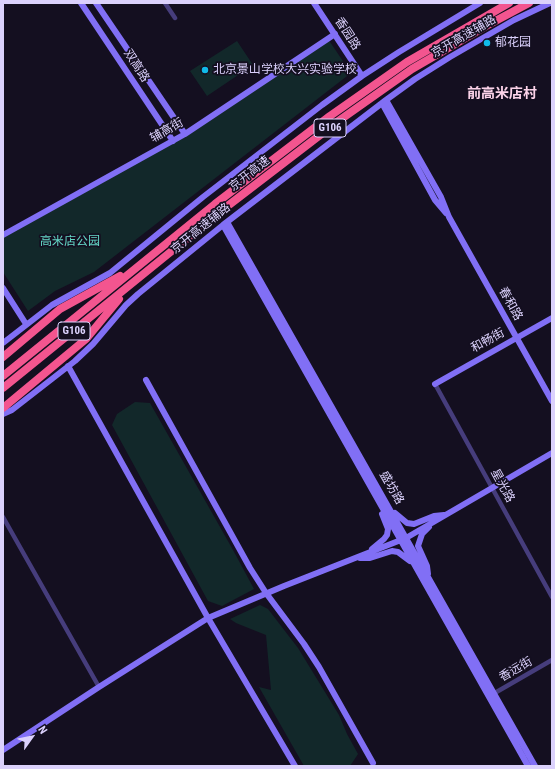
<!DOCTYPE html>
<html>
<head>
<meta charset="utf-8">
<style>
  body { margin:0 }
  #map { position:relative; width:555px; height:769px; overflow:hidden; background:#140f20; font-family:"Roboto Condensed",sans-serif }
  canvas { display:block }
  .frame { position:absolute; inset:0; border:4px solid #dbd1fc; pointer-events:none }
  .north { position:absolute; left:12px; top:717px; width:40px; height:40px; -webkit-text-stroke:3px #140f20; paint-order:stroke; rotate:57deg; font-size:11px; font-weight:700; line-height:16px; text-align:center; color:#dbd1fc }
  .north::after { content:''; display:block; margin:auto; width:14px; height:18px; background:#dbd1fc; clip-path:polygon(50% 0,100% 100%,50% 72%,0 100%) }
</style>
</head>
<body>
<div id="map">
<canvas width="555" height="769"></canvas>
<div class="frame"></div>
<div class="north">N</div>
</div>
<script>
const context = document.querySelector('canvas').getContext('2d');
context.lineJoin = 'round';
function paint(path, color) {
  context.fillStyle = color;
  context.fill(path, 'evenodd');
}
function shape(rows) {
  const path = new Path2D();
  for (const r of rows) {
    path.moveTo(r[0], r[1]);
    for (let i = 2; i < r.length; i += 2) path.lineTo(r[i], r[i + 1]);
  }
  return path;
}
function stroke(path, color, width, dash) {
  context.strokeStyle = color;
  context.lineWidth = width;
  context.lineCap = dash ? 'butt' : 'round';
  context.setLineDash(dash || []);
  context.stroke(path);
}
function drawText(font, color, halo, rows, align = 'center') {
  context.font = font + ' "Roboto Condensed","Noto Sans SC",sans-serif';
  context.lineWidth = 3.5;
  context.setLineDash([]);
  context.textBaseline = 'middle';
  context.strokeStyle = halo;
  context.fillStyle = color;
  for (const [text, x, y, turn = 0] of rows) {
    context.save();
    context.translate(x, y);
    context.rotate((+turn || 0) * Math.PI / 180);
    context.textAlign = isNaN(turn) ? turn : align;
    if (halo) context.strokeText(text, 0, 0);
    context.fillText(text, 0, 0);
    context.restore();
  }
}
paint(shape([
  [328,39,351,73,94,272,55,291,28,311,3,272,3,235,157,150],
  [237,41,253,65,207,96,190,71],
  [135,402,150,403,233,550,254,589,222,606,208,601,112,425,117,414],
  [260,605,268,609,298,648,339,715,347,734,358,754,350,766,304,766,259,687,271,690,266,635,236,623,230,619]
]), '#12282a');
stroke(shape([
  [165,3,175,18],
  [435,384,552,597],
  [3,517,99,687],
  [493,694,552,660]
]), '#463d7c', 4.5);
stroke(shape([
  [81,3,173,141],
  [96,3,185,134],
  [314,3,362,76],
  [386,100,441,197,449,217,552,401],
  [382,103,435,200,446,213],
  [227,222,535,766],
  [223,225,528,766],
  [3,235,185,134,335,34],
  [3,288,26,324],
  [3,343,52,305,110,273,203,197,322,105,362,76,399,52,480,3],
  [68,366,208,618,295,766],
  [146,380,250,568,266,593,304,644,319,667,373,763],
  [435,384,552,318],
  [3,414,12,410,75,361,93,344,126,305,138,294,223,225,386,100,415,79,450,57,514,20,550,3],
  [395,513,407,523,414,524,434,516,444,515],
  [372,549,384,539,387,535,388,529,382,514],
  [360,558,370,558,392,551,398,552,410,561],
  [428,574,427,566,418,546,422,534,429,527],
  [3,750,99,687,208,618,284,586,406,538,552,453]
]), '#816ff5', 6);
stroke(shape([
  [3,357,60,309,120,276],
  [3,376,215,204,330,116,407,62,509,3],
  [3,388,221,211,337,122,412,69,486,26,529,3],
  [3,408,86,339,119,299]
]), '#f3558f', 8);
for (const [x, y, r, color] of [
  [487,43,4,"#10bbe9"],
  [205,70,4,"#10bbe9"]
]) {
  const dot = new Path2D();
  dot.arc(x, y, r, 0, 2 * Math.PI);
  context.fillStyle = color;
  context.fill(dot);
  stroke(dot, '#140f20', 1.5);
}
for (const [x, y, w] of [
  [330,128,32],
  [74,331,32]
]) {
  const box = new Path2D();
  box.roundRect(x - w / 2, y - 9, w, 18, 3);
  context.fillStyle = '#140f20';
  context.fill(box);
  stroke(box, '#dbd1fc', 1);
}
drawText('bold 11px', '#dbd1fc', null, [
  ["G106",330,128],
  ["G106",74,331]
]);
drawText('12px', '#dbd1fc', '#140f20', [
  ["香园路",347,34,57],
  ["京开高速辅路",464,37,-30],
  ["双高路",136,66,57],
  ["辅高街",167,131,-30],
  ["京开高速",250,174,-38],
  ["京开高速辅路",201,229,-39],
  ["春和路",510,304,61],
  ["和畅街",488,341,-29],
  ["星光路",502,486,61],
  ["盛坊路",391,488,60],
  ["香远街",516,670,-30]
]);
drawText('12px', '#dbd1fc', '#140f20', [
  ["郁花园",495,43],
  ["北京景山学校大兴实验学校",213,70]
], 'left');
drawText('12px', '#63d7c6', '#140f20', [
  ["高米店公园",70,242]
]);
drawText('bold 14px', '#fcd3e9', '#140f20', [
  ["前高米店村",502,94]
]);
</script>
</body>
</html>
